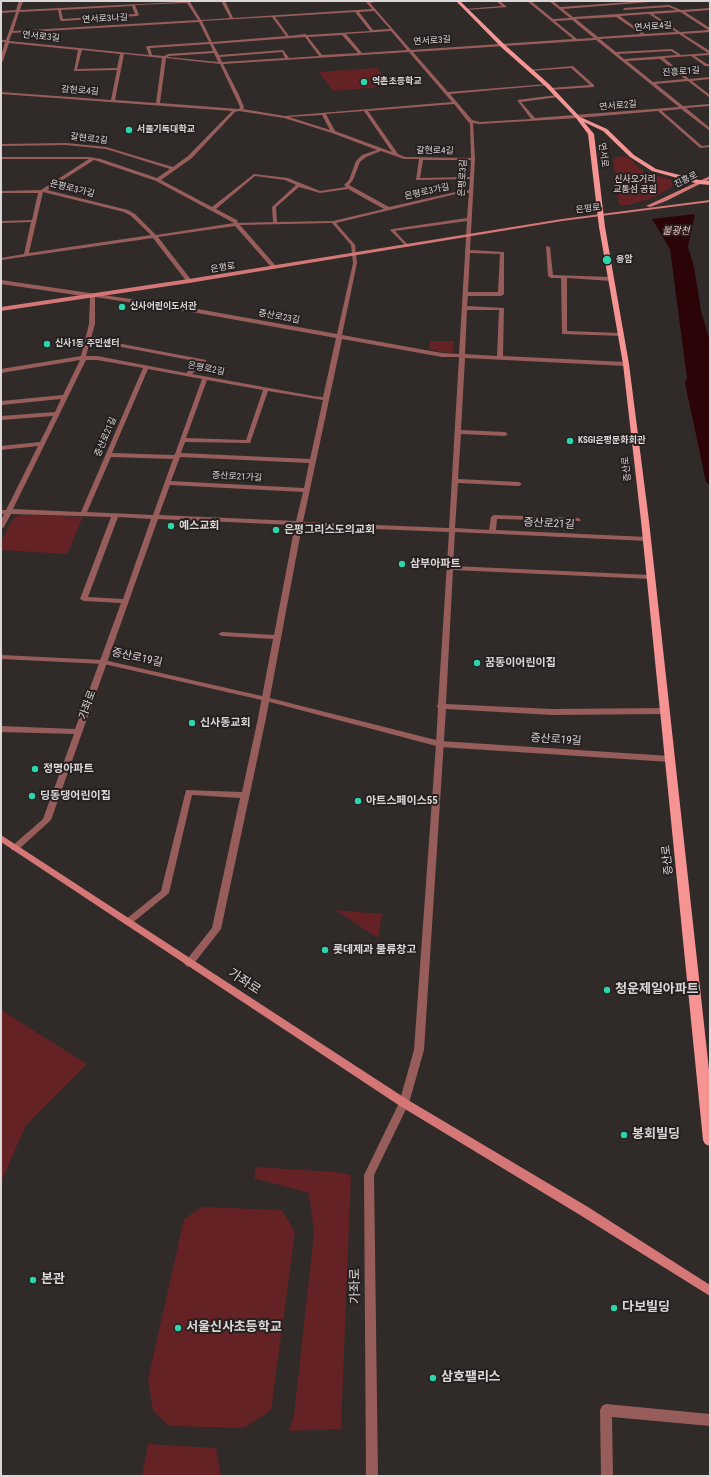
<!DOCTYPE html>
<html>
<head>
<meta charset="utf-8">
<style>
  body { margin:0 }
  #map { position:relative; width:711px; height:1477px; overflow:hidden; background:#302a29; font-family:"Roboto Condensed",sans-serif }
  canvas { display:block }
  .frame { position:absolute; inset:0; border:2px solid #dbd6d6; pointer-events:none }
</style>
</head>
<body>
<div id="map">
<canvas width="711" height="1477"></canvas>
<div class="frame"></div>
</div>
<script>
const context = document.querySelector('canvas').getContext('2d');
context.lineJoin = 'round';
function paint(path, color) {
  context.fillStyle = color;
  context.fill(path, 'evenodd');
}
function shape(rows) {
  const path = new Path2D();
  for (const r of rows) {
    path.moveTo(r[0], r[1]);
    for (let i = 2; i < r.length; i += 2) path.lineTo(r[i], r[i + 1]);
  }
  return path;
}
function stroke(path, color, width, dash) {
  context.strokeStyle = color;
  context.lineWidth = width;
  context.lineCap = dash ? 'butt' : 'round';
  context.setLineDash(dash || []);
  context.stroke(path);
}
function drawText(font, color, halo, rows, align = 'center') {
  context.font = font + ' "Roboto Condensed","Noto Sans KR",sans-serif';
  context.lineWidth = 4;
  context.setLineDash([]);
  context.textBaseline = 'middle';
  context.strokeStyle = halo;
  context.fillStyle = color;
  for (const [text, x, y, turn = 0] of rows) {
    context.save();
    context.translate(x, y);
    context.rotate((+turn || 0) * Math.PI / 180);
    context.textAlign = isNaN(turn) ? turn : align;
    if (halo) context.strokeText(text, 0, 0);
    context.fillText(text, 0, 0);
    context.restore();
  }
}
paint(shape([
  [377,68,393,86,333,91,319,72],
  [622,156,628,157,642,170,649,174,673,180,678,183,655,197,629,205,621,205,619,203,613,158],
  [259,308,282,310,280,320,256,316],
  [430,341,454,341,453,353,441,352,429,349],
  [23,515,25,515,83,517,67,554,1,550,1,542,11,522,15,517],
  [335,910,382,914,378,938],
  [1,1010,87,1064,26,1125,1,1182],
  [256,1167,334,1172,351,1175,341,1429,289,1431,294,1415,314,1233,309,1193,254,1178],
  [202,1207,282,1210,295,1232,271,1410,244,1428,169,1426,153,1411,148,1379,184,1219],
  [148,1444,216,1448,221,1476,142,1476]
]), '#642225');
paint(shape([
  [695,214,688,247,694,267,701,311,710,341,710,485,706,482,685,383,687,378,670,249,652,219]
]), '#2c0306');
paint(shape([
  [19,1,23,1,20,10,199,1,190,2,201,20,230,18,221,1,225,1,233,18,372,9,365,1,380,1,370,3,411,50,573,39,527,1,531,1,553,19,570,18,549,1,553,1,560,7,644,1,650,2,563,9,573,17,676,10,669,7,623,10,624,8,669,5,681,10,710,8,710,10,685,12,710,28,710,32,683,34,710,51,710,55,695,56,707,64,710,64,710,66,705,66,691,56,664,58,689,79,710,77,710,79,692,81,710,95,710,98,688,81,656,84,683,106,710,104,710,106,686,108,710,128,710,131,681,109,662,111,702,146,710,145,710,147,700,148,658,111,578,118,480,124,473,123,475,159,470,250,504,252,504,294,501,296,468,296,467,306,504,308,503,356,626,362,629,364,626,366,465,358,461,430,505,432,508,434,505,436,461,434,458,479,519,482,522,484,519,486,458,483,455,528,489,530,491,517,494,515,578,518,581,520,580,521,497,519,496,530,647,537,650,539,647,541,455,532,453,566,651,575,654,577,651,579,453,570,446,704,552,709,665,708,669,711,665,714,552,715,446,709,424,1050,409,1103,374,1175,378,1476,366,1476,364,1175,399,1103,414,1050,436,744,438,708,437,706,438,704,449,532,302,526,266,718,221,929,192,966,189,967,186,966,184,963,212,928,240,798,192,795,169,893,131,924,128,925,125,924,123,922,125,920,161,891,186,790,242,792,258,718,273,639,222,636,218,634,222,632,274,635,295,525,158,519,51,820,18,850,12,850,11,848,12,846,43,819,74,734,1,732,1,726,75,729,121,603,84,601,80,599,111,517,11,514,4,527,1,529,1,520,4,514,1,514,1,510,6,510,38,446,1,450,1,446,40,442,53,416,1,420,1,416,55,412,61,399,1,405,1,401,63,395,80,360,1,373,1,369,81,356,89,324,90,297,1,284,1,280,192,308,337,334,353,263,351,245,332,223,240,225,276,266,276,268,272,268,235,226,158,237,192,281,189,283,187,282,153,238,1,260,1,258,24,254,31,222,1,223,1,221,32,220,38,193,1,193,1,191,41,190,89,159,1,159,1,157,89,157,101,159,157,178,170,169,106,149,66,145,1,146,1,144,66,143,106,147,173,167,188,156,232,111,1,94,1,92,111,100,117,70,74,71,78,50,9,43,3,61,1,62,1,56,5,42,1,42,1,40,6,40,16,12,1,13,1,11,16,10,19,1],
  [187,3,198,20,13,31,19,12,58,10,60,20,62,21,137,16,139,15,135,5,187,3],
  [132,6,135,14,63,19,61,10,132,6],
  [374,11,390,29,373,30,359,12,374,11],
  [355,12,370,31,307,35,305,34,289,36,275,17,355,12],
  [680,12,682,13,708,30,680,32,653,14,680,12],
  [649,14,676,32,645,34,620,16,649,14],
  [272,17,286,36,212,42,202,21,272,17],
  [616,17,641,34,598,37,576,19,616,17],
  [572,20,594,38,577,39,555,21,572,20],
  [199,22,209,42,148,46,146,47,149,55,9,41,12,33,199,22],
  [391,31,407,50,362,53,346,34,391,31],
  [679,34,708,53,681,55,672,49,616,52,600,39,679,34],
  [342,35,358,53,322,55,308,37,342,35],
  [305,37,319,56,289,58,283,50,219,55,213,44,305,37],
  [596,40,679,107,535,118,521,102,558,97,557,95,517,100,531,119,480,122,472,120,450,94,549,85,547,84,448,92,413,52,596,40],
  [210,44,213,51,168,54,164,56,152,55,150,48,210,44],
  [82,50,120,54,117,68,77,69,82,50],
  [671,51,677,55,624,59,618,54,671,51],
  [282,52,285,58,222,62,220,57,282,52],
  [409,52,452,102,285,116,243,109,244,107,239,95,223,64,409,52],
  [214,53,218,62,168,57,169,56,214,53],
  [124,54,162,58,156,103,115,100,124,54],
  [166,58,220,64,240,107,239,109,160,103,166,58],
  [660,59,685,79,653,82,627,61,660,59],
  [454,104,470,124,471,158,405,157,398,154,368,111,454,104],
  [239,111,284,118,332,133,377,150,362,155,356,161,349,180,344,185,346,187,320,191,288,178,254,174,212,207,161,180,192,158,235,112,239,111],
  [364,111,392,152,335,131,326,114,364,111],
  [322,115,330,130,289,117,322,115],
  [381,151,404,159,419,159,416,180,470,179,469,190,460,191,389,207,349,185,353,180,360,162,366,157,381,151],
  [94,160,156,181,234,223,156,235,135,214,128,210,47,190,94,160],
  [423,160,471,160,470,177,420,178,423,160],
  [255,176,285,180,296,185,272,207,273,222,238,223,237,220,216,209,255,176],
  [299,187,320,193,348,189,384,209,333,221,277,222,276,207,299,187],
  [43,192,124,212,131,216,151,235,29,253,43,192],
  [460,193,469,193,467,218,392,229,390,230,407,247,409,246,395,231,467,221,459,354,442,353,342,335,357,263,355,245,336,223,460,193],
  [470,253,500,254,498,292,468,292,470,253],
  [95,297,192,312,336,338,323,397,313,396,192,374,206,362,206,360,91,338,95,324,95,297],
  [467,310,499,310,497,356,465,354,467,310],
  [342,339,442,357,459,357,449,528,303,522,342,339],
  [90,341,200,362,186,373,97,356,86,356,90,341],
  [86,360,97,360,143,368,81,512,13,509,86,360],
  [148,369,202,379,175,454,174,455,112,453,148,369],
  [207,380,263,390,246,440,186,438,207,380],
  [268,391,323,400,310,459,181,453,185,442,250,443,268,391],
  [111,457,173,459,153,515,87,512,111,457],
  [180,457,309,463,304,488,171,481,180,457],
  [170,485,303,492,296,521,159,515,170,485],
  [118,517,151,519,123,599,88,597,118,517],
  [496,1,500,1,507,7,467,10,465,9,502,6,496,1],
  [573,66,594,85,594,87,549,90,550,88,590,85,571,68,530,71,528,70,573,66],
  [546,246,550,247,553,275,611,277,614,279,611,281,567,278,567,331,621,333,623,334,623,336,562,334,561,278,551,278,548,276,546,246],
  [606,1404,710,1414,710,1426,612,1417,613,1476,601,1476,600,1410,602,1406,606,1404]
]), '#975d5b');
paint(shape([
  [1,655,104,660,266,697,440,741,670,756,674,759,670,762,440,747,266,701,104,664,1,659,1,655]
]), '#975d5b');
paint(shape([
  [710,176,710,179,666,201,650,207,646,206,710,176],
  [710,200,710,202,562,221,189,283,1,311,1,307,189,279,562,219,710,200],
  [1,835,408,1100,588,1207,710,1285,710,1296,580,1215,400,1106,1,842,1,835]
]), '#d47776');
paint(shape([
  [456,1,460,1,505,45,549,84,580,117,607,129,634,155,656,169,699,180,710,181,710,185,699,184,652,171,630,157,603,131,584,122,594,134,605,227,629,364,649,521,710,1079,710,1146,705,1144,703,1140,641,521,623,364,599,227,588,134,576,118,545,86,501,47,456,1]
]), '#f59492');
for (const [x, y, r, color] of [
  [364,82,4,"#2cd5ab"],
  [129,130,4,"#2cd5ab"],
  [607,260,5,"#2cd5ab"],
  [122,307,4,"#2cd5ab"],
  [47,344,4,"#2cd5ab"],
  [570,441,4,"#2cd5ab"],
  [171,526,4,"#2cd5ab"],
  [276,530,4,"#2cd5ab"],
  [402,564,4,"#2cd5ab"],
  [477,663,4,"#2cd5ab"],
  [192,723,4,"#2cd5ab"],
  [35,769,4,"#2cd5ab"],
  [32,796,4,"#2cd5ab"],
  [358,801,4,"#2cd5ab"],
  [325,950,4,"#2cd5ab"],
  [607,990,4,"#2cd5ab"],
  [624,1135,4,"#2cd5ab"],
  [33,1280,4,"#2cd5ab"],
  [614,1308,4,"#2cd5ab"],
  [178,1328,4,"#2cd5ab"],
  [433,1378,4,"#2cd5ab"]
]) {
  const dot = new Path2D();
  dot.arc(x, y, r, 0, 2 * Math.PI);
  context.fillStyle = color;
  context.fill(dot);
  stroke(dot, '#262020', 1.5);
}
drawText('9px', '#dbd6d6', '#262020', [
  ["연서로3나길",105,19,-3],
  ["연서로4길",653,27,-4],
  ["연서로3길",41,37,6],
  ["연서로3길",432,41,-4],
  ["진흥로1길",681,72,-4],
  ["갈현로4길",80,91,4],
  ["연서로2길",618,106,-5],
  ["갈현로2길",89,139,7],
  ["갈현로4길",435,151,1],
  ["연서로",603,155,82],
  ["은평로3길",463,178,-87],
  ["진흥로",686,180,-27],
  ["은평로3가길",72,189,14],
  ["은평로3가길",427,192,-13],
  ["은평로",588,209,-7],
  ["은평로",223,268,-9],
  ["증산로23길",279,317,10],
  ["은평로2길",206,369,11],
  ["증산로21길",106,437,-67],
  ["증산로",627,469,-97],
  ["증산로21가길",237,477,3]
]);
drawText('bold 9px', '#dbd6d6', '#262020', [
  ["역촌초등학교",372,82],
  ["서울기독대학교",137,130],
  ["응암",616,260],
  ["신사어린이도서관",130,307],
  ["신사1동 주민센터",55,344],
  ["KSGI은평문화회관",578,441]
], 'left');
drawText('9px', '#f1d7d6', '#262020', [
  ["신사오거리",635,180],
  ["교통섬 공원",635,190]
]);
drawText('italic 10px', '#f1bfbd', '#262020', [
  ["불광천",676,231]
]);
drawText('11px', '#dbd6d6', '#262020', [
  ["증산로21길",549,524,3],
  ["증산로19길",137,658,12],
  ["가좌로",88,705,-70],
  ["증산로19길",556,740,4],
  ["증산로",668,860,-96]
]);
drawText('bold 11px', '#dbd6d6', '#262020', [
  ["예스교회",179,526],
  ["은평그리스도의교회",284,530],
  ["삼부아파트",410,564],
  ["꿈동이어린이집",485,663],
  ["신사동교회",200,723],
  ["정명아파트",43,769],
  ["딩동댕어린이집",40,796],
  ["아트스페이스55",366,801],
  ["롯데제과 물류창고",333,950]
], 'left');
drawText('13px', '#dbd6d6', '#262020', [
  ["가좌로",244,982,33],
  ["가좌로",356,1286,-91]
]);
drawText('bold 13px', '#dbd6d6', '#262020', [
  ["청운제일아파트",615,990],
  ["봉회빌딩",632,1135],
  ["본관",41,1280],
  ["다보빌딩",622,1308],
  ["서울신사초등학교",186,1328],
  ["삼호팰리스",441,1378]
], 'left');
</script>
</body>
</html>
